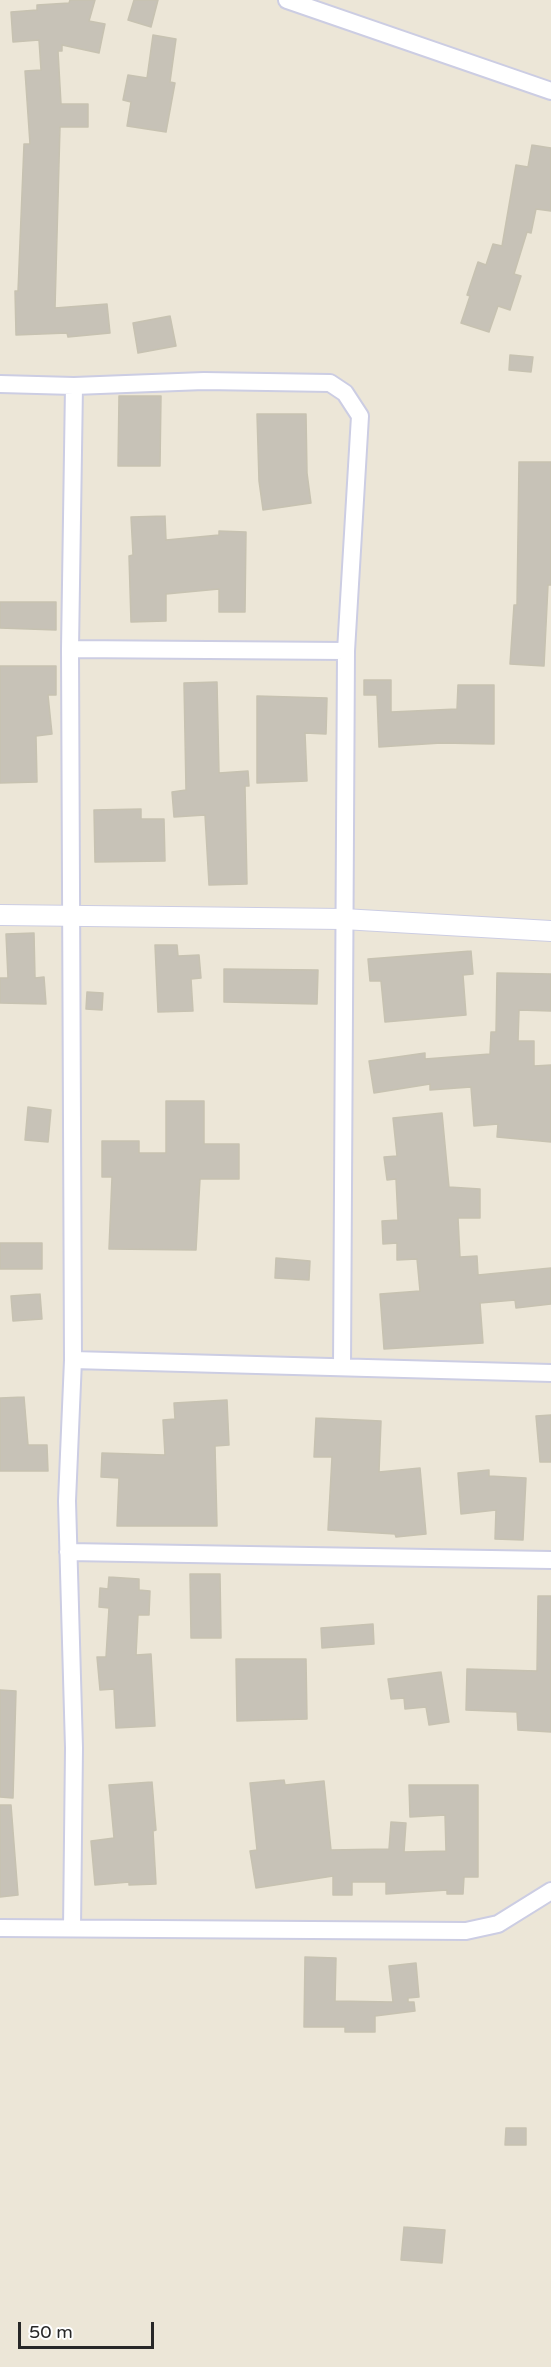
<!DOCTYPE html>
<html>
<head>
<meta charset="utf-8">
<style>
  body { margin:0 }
  #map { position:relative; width:551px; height:2367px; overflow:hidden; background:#ece6d7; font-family:"Varela Round",sans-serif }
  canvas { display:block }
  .scale { position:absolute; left:18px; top:2322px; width:136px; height:27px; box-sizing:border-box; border:3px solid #272727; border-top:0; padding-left:8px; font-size:18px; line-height:21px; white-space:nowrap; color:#272727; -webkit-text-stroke:4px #fff; paint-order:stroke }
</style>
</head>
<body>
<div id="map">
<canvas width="551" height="2367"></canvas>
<div class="scale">50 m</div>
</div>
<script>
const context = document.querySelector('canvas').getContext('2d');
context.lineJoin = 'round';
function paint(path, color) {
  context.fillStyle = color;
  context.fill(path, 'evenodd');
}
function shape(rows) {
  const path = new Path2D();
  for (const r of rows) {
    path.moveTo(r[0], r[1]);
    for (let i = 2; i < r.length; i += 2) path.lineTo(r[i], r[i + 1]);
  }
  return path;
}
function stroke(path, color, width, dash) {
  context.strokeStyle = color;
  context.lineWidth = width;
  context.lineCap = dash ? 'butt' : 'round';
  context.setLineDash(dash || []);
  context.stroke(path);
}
const building = shape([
  [70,0,95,0,89,21,105,24,99,53,62,45,62,51,58,51,61,104,88,104,88,127,60,127,55,308,107,304,110,333,68,337,67,333,16,335,15,291,18,291,24,144,30,144,25,71,41,70,39,40,13,42,11,12,37,10,37,5,69,3,70,0],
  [134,0,158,0,151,27,128,20,134,0],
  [153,35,176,39,170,82,175,83,166,132,127,126,131,102,123,100,128,75,147,78,153,35],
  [532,145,551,148,551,211,536,209,531,233,527,232,514,274,521,276,510,310,498,306,489,332,461,323,470,296,467,295,478,262,486,265,493,244,502,246,516,165,528,167,532,145],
  [170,316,176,346,138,353,133,323,170,316],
  [510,355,533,357,531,372,509,370,510,355],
  [119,396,161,396,160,466,118,466,119,396],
  [257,414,306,414,307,473,311,503,263,510,259,481,257,414],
  [519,462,551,462,551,585,548,585,544,666,510,664,514,605,517,605,519,462],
  [165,516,166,540,219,535,219,531,246,532,245,612,219,612,219,589,166,594,166,621,131,622,129,556,133,555,131,517,165,516],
  [0,602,56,602,56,630,0,628,0,602],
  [0,666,56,666,56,695,48,695,52,734,36,736,37,782,0,783,0,666],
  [364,680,391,680,391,712,457,709,458,685,494,685,494,744,441,743,379,747,377,695,364,695,364,680],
  [217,682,219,773,248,771,249,786,245,786,247,884,209,885,205,815,174,817,172,792,186,790,184,683,217,682],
  [257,696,327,698,326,734,305,733,307,781,257,783,257,696],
  [141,809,141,819,164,819,165,861,95,862,94,810,141,809],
  [34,933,35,978,44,977,46,1004,0,1003,0,978,8,978,6,934,34,933],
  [155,945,177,945,178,956,199,955,201,978,191,979,193,1011,158,1012,155,945],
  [471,951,473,974,463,975,466,1015,385,1022,381,981,370,981,368,959,471,951],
  [224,969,318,970,317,1004,224,1002,224,969],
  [497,973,551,974,551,1011,519,1010,518,1041,534,1041,534,1066,551,1065,551,1142,497,1137,498,1124,474,1126,471,1087,430,1090,430,1084,374,1093,369,1061,425,1053,425,1059,490,1054,491,1032,496,1032,497,973],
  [87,992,103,993,102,1010,86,1009,87,992],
  [166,1101,204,1101,204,1144,239,1144,239,1179,200,1179,196,1250,109,1249,112,1177,102,1177,102,1141,139,1141,139,1153,166,1153,166,1101],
  [28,1107,51,1110,48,1142,25,1140,28,1107],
  [442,1113,449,1187,480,1189,480,1218,458,1218,460,1257,477,1256,478,1275,551,1268,551,1304,516,1308,515,1300,480,1303,483,1343,384,1349,380,1294,420,1291,417,1259,397,1260,397,1243,383,1244,382,1221,398,1220,396,1179,387,1180,384,1157,397,1156,393,1118,442,1113],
  [0,1243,42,1243,42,1269,0,1269,0,1243],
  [276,1258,310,1261,309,1280,275,1278,276,1258],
  [40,1294,42,1319,13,1321,11,1296,40,1294],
  [24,1397,28,1445,47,1445,48,1471,0,1471,0,1398,24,1397],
  [227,1400,229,1445,215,1446,217,1526,117,1526,119,1478,101,1477,102,1453,165,1455,163,1420,175,1419,174,1403,227,1400],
  [551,1415,551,1462,540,1462,536,1416,551,1415],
  [316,1418,381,1421,379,1472,420,1468,426,1534,396,1537,395,1534,328,1530,332,1457,314,1457,316,1418],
  [489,1470,489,1476,526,1478,523,1540,495,1539,496,1510,461,1514,458,1473,489,1470],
  [190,1574,220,1574,221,1638,191,1638,190,1574],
  [109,1577,139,1579,139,1590,150,1591,149,1615,138,1615,136,1655,151,1654,155,1726,116,1728,114,1689,100,1690,97,1657,106,1657,109,1608,99,1607,100,1588,108,1589,109,1577],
  [538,1596,551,1596,551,1732,518,1730,517,1712,466,1710,467,1669,537,1671,538,1596],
  [373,1624,374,1644,322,1648,321,1628,373,1624],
  [236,1659,306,1659,307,1719,237,1721,236,1659],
  [441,1672,449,1722,429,1725,426,1707,405,1709,404,1698,391,1699,388,1679,441,1672],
  [0,1690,16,1691,13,1798,0,1797,0,1690],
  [284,1780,285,1785,324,1781,331,1850,389,1849,391,1822,406,1823,404,1852,446,1851,445,1815,410,1817,409,1785,478,1785,478,1877,464,1877,463,1894,447,1894,447,1890,386,1894,386,1882,352,1882,352,1895,333,1895,333,1876,256,1888,250,1851,257,1850,250,1783,284,1780],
  [152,1782,156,1830,153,1831,156,1884,129,1885,129,1882,95,1885,91,1841,114,1838,109,1785,152,1782],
  [0,1805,11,1805,18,1895,0,1897,0,1805],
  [305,1957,336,1958,335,2001,393,2002,389,1966,416,1963,419,1997,408,1998,408,2002,414,2002,415,2011,375,2016,375,2032,345,2032,345,2027,304,2027,305,1957],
  [506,2128,526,2128,526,2145,505,2145,506,2128],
  [404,2227,445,2230,442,2263,401,2260,404,2227]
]);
paint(building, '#c7c2b7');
stroke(building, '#c7c2b1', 1.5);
const minor = shape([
  [287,0,551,91],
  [0,384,74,386,70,649,73,1360,67,1501,74,1748,72,1928],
  [74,386,204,381,330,383,345,393,360,416,346,651,342,1367],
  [70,649,346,651],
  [73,1360,551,1373],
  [68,1552,551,1560],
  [0,1928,466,1931,498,1924,551,1891]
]);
const tertiary = shape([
  [0,915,343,919,551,931]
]);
stroke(minor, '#cccde3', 20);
stroke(tertiary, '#cccde3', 22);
stroke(minor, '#fff', 16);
stroke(tertiary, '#fff', 20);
</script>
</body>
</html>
